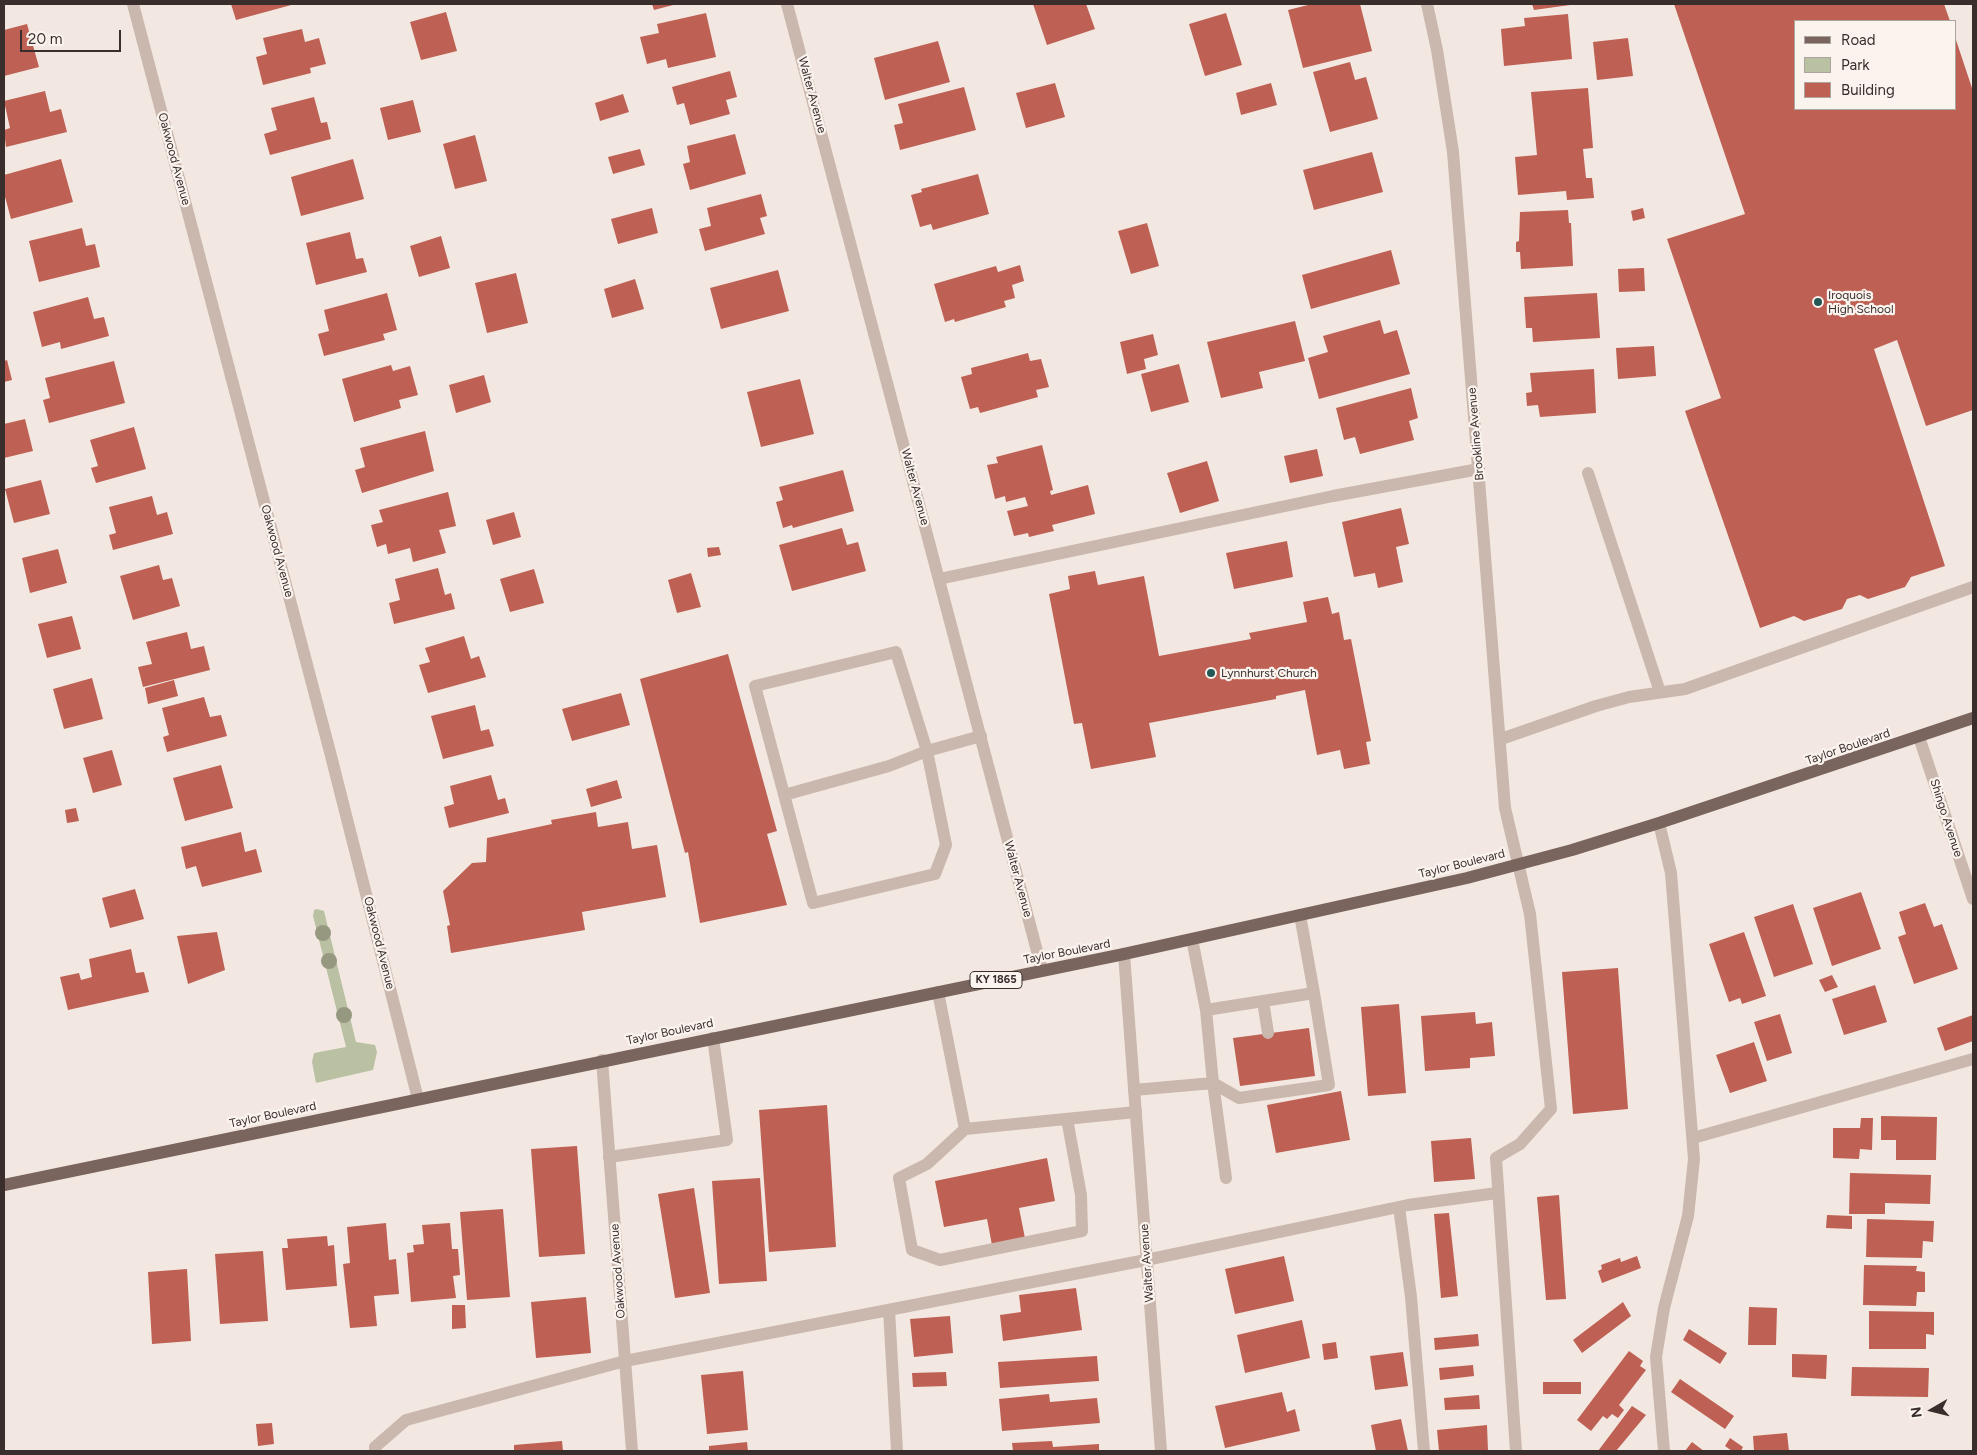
<!DOCTYPE html>
<html>
<head>
<meta charset="utf-8">
<style>
  body { margin:0 }
  #map { position:relative; width:1977px; height:1455px; overflow:hidden; background:#f2e8e1; font-family:Figtree,sans-serif }
  canvas { display:block }
  .frame { position:absolute; inset:0; border:5px solid #392e2b; pointer-events:none }
  .legend { position:absolute; left:1794px; top:20px; width:162px; height:90px; box-sizing:border-box; background:#faf3ee; border:1px solid #ada4a0; margin:0; padding:6px 9px; list-style:none; font-size:15px; color:#392e2b }
  .legend li { display:flex; align-items:center; gap:10px; height:25px }
  .legend b { width:25px; border:1px solid #ada4a0 }
  .north { position:absolute; left:1907px; top:1385px; width:50px; height:50px; -webkit-text-stroke:4px #faf3ee; paint-order:stroke; rotate:262deg; font-size:14px; font-weight:700; line-height:20px; text-align:center; color:#392e2b }
  .north::after { content:''; display:block; margin:auto; width:18px; height:22px; background:#392e2b; clip-path:polygon(50% 0,100% 100%,50% 72%,0 100%) }
  .scale { position:absolute; left:20px; top:30px; width:101px; height:22px; box-sizing:border-box; border:2px solid #392e2b; border-top:0; padding-left:6px; font-size:15px; line-height:18px; white-space:nowrap; color:#392e2b; -webkit-text-stroke:4px #faf3ee; paint-order:stroke }
</style>
</head>
<body>
<div id="map">
<canvas width="1977" height="1455"></canvas>
<div class="frame"></div>
<ul class="legend">
<li><b style="height:6px;background:#7a645e"></b>Road</li>
<li><b style="height:14px;background:#bac1a2"></b>Park</li>
<li><b style="height:14px;background:#be6053"></b>Building</li>
</ul>
<div class="north">N</div>
<div class="scale">20 m</div>
</div>
<script>
const context = document.querySelector('canvas').getContext('2d');
context.lineJoin = 'round';
function paint(path, color) {
  context.fillStyle = color;
  context.fill(path, 'evenodd');
}
function shape(rows) {
  const path = new Path2D();
  for (const r of rows) {
    path.moveTo(r[0], r[1]);
    for (let i = 2; i < r.length; i += 2) path.lineTo(r[i], r[i + 1]);
  }
  return path;
}
function stroke(path, color, width, dash) {
  context.strokeStyle = color;
  context.lineWidth = width;
  context.lineCap = dash ? 'butt' : 'round';
  context.setLineDash(dash || []);
  context.stroke(path);
}
function drawText(font, color, halo, rows, align = 'center') {
  context.font = font + ' Figtree,sans-serif';
  context.lineWidth = 4.5;
  context.setLineDash([]);
  context.textBaseline = 'middle';
  context.strokeStyle = halo;
  context.fillStyle = color;
  for (const [text, x, y, turn = 0] of rows) {
    context.save();
    context.translate(x, y);
    context.rotate((+turn || 0) * Math.PI / 180);
    context.textAlign = isNaN(turn) ? turn : align;
    if (halo) context.strokeText(text, 0, 0);
    context.fillText(text, 0, 0);
    context.restore();
  }
}
paint(shape([
  [317,909,324,911,356,1042,375,1045,377,1052,373,1070,316,1083,312,1062,314,1053,346,1047,313,916,314,910]
]), '#bac1a2');
paint(shape([
  [231,4,295,4,236,20],
  [652,4,677,4,654,10],
  [1033,4,1086,4,1095,29,1047,45],
  [1312,4,1360,4,1372,51,1303,68,1288,10],
  [1532,4,1569,4,1570,5,1534,10],
  [1674,4,1944,4,1950,21,1796,21,1796,109,1956,109,1956,40,1973,91,1973,410,1926,426,1897,340,1874,349,1945,566,1911,577,1905,587,1868,599,1860,595,1847,599,1842,609,1804,621,1794,616,1760,628,1685,411,1721,398,1667,239,1745,214],
  [446,12,457,51,421,60,410,22],
  [706,13,716,57,668,68,666,59,647,64,640,37,659,33,657,24],
  [1226,13,1242,65,1205,76,1189,24],
  [1568,14,1572,59,1504,66,1501,29,1525,26,1524,18],
  [27,24,39,67,4,76,4,30],
  [302,29,305,42,319,38,326,64,310,68,311,73,263,85,256,57,267,54,263,38],
  [1628,38,1633,76,1597,80,1593,42],
  [938,41,950,82,885,100,874,58],
  [1350,62,1355,80,1366,77,1378,119,1330,132,1313,72],
  [730,71,737,97,726,100,730,114,690,125,684,103,677,105,672,87],
  [1055,83,1065,117,1026,128,1016,93],
  [1271,83,1277,105,1241,115,1236,93],
  [964,87,976,130,900,150,894,125,903,123,898,104],
  [1588,88,1593,148,1583,149,1586,178,1592,178,1594,198,1567,200,1566,191,1518,195,1515,157,1537,155,1531,92],
  [45,91,50,112,61,109,67,132,6,147,4,130,10,128,4,101],
  [623,94,629,112,600,121,595,103],
  [314,97,321,123,327,122,331,139,270,155,264,134,277,130,271,108],
  [413,100,421,132,388,140,380,108],
  [735,134,746,174,690,190,683,164,690,162,687,146],
  [475,135,487,181,455,189,443,144],
  [640,149,645,165,613,174,608,157],
  [1372,152,1383,192,1314,210,1303,170],
  [61,159,73,202,11,219,4,193,4,175],
  [353,159,364,199,301,216,291,177],
  [978,174,989,214,933,230,931,224,920,227,911,195,922,192,921,189],
  [761,194,767,216,760,218,765,234,705,251,699,229,711,226,707,208],
  [652,208,658,233,618,244,611,219],
  [1643,208,1645,218,1633,221,1631,211],
  [1568,210,1569,223,1571,223,1573,266,1521,269,1520,252,1516,252,1516,242,1519,241,1520,212],
  [1147,223,1159,266,1131,274,1118,231],
  [82,228,86,246,95,244,100,267,39,282,29,241],
  [350,232,356,259,363,258,367,272,316,285,306,243],
  [441,236,450,268,419,277,410,246],
  [1391,250,1400,284,1311,309,1302,275],
  [1020,265,1024,281,1012,285,1015,298,1004,301,1006,307,955,322,954,319,945,322,934,284,996,266,998,272],
  [1644,268,1645,291,1619,292,1618,269],
  [778,270,789,311,721,329,710,288],
  [516,273,528,323,487,333,475,283],
  [635,279,644,309,612,318,604,289],
  [387,293,397,330,383,334,385,340,324,356,318,334,329,331,324,310],
  [1597,293,1600,338,1533,342,1532,328,1526,328,1524,297],
  [88,297,94,319,104,317,109,336,61,349,60,342,42,347,33,312],
  [1380,320,1384,334,1397,330,1410,374,1319,399,1308,358,1328,352,1323,336],
  [1295,321,1305,361,1259,372,1263,388,1221,398,1207,342],
  [1153,334,1158,355,1144,359,1146,369,1127,374,1120,342],
  [1654,346,1656,376,1618,379,1616,348],
  [1028,353,1030,361,1041,359,1049,387,1036,390,1038,397,980,413,978,407,970,409,961,377,972,374,971,368],
  [7,360,12,380,4,382,4,361],
  [114,361,125,403,49,423,43,400,50,398,45,378],
  [1179,364,1189,402,1151,412,1141,374],
  [391,365,393,371,410,366,418,395,399,400,401,408,354,422,342,379],
  [1594,369,1596,413,1540,417,1538,405,1527,406,1526,393,1532,392,1530,373],
  [484,375,491,402,456,413,449,385],
  [800,379,814,434,761,447,747,392],
  [1411,388,1418,418,1409,421,1414,440,1360,454,1355,437,1344,440,1336,408],
  [25,419,33,451,4,458,4,424],
  [134,427,146,469,96,483,91,468,98,466,90,440],
  [425,431,434,471,362,493,355,470,365,467,360,448],
  [1042,445,1053,490,1050,491,1051,495,1088,485,1095,514,1052,525,1054,531,1029,537,1028,533,1014,536,1007,511,1028,506,1025,497,1006,502,1005,496,995,499,987,465,998,463,996,457],
  [1317,449,1323,476,1290,483,1284,456],
  [1207,461,1219,501,1180,513,1167,473],
  [843,470,854,511,793,528,792,525,783,528,776,502,783,500,779,487],
  [41,480,50,514,14,523,5,489],
  [448,492,456,526,439,530,446,553,413,562,410,548,388,554,386,544,377,547,371,525,383,522,379,510],
  [152,496,157,515,167,512,173,534,113,550,109,535,116,533,109,507],
  [1401,508,1409,544,1396,547,1403,582,1378,588,1375,573,1354,577,1342,522],
  [514,512,521,537,493,545,486,520],
  [842,528,847,545,858,542,866,571,792,591,779,545],
  [1287,541,1293,577,1234,589,1226,553],
  [719,547,721,555,708,557,707,548],
  [58,549,67,583,30,593,22,558],
  [159,565,163,580,172,578,180,606,133,620,120,576],
  [438,568,445,595,451,593,455,609,394,624,389,603,400,600,395,579],
  [534,569,544,603,510,612,500,579],
  [1095,571,1098,585,1144,576,1159,656,1251,639,1249,633,1307,622,1303,602,1328,597,1332,614,1339,612,1344,640,1351,639,1371,741,1366,742,1370,764,1344,769,1340,750,1317,755,1305,690,1276,696,1276,699,1149,723,1156,757,1091,769,1082,723,1074,724,1049,594,1070,589,1068,576],
  [691,573,701,607,677,613,668,580],
  [72,616,81,649,47,658,38,624],
  [187,632,191,649,204,646,210,670,143,687,138,667,152,664,146,642],
  [464,636,471,659,479,656,486,677,428,693,419,665,430,662,425,648],
  [728,654,777,831,767,834,787,905,700,923,688,852,685,853,640,679],
  [92,678,103,719,64,729,53,689],
  [174,680,178,696,148,704,145,688],
  [621,693,630,725,572,741,562,709],
  [204,697,210,717,221,715,227,736,167,752,163,737,169,735,162,708],
  [475,705,481,731,489,729,494,746,443,759,431,716],
  [112,750,122,785,93,793,83,758],
  [221,765,233,808,185,821,173,778],
  [491,775,498,800,505,798,509,813,449,828,444,807,454,804,450,786],
  [617,780,622,798,591,807,586,789],
  [76,808,79,821,67,823,65,810],
  [596,812,598,827,628,822,632,849,657,845,666,897,582,912,585,930,451,953,447,926,450,925,443,891,472,863,486,862,487,838,552,824,551,820],
  [241,832,245,852,256,849,262,872,202,887,196,866,186,869,181,847],
  [135,889,144,919,110,928,102,898],
  [1861,892,1881,949,1832,966,1813,908],
  [1925,903,1934,927,1942,924,1958,969,1914,984,1898,937,1906,934,1899,912],
  [1793,904,1813,964,1774,977,1754,917],
  [217,932,225,970,188,984,177,936],
  [1744,932,1766,996,1742,1004,1740,998,1729,1002,1709,944],
  [131,949,136,973,144,972,149,992,68,1010,60,977,79,973,81,980,92,977,89,959],
  [1618,968,1628,1109,1573,1114,1562,972],
  [1832,975,1838,987,1825,992,1819,980],
  [1875,985,1887,1022,1844,1035,1832,999],
  [1399,1004,1406,1093,1368,1096,1361,1007],
  [1475,1012,1476,1024,1492,1022,1495,1056,1470,1058,1470,1068,1425,1071,1421,1016],
  [1780,1014,1792,1053,1767,1061,1754,1022],
  [1973,1015,1973,1041,1945,1051,1937,1028],
  [1309,1028,1315,1076,1240,1086,1233,1038],
  [1754,1042,1767,1081,1730,1093,1716,1055],
  [1341,1091,1350,1140,1276,1153,1267,1105],
  [827,1105,836,1247,769,1252,759,1110],
  [1881,1116,1937,1117,1936,1160,1896,1160,1896,1140,1881,1140],
  [1861,1118,1873,1118,1872,1150,1860,1149,1859,1159,1833,1158,1833,1128,1860,1128],
  [1471,1138,1475,1179,1434,1182,1431,1141],
  [577,1146,585,1254,539,1257,531,1149],
  [1047,1158,1055,1201,1019,1208,1025,1238,992,1245,987,1219,944,1227,935,1181],
  [1850,1173,1931,1175,1930,1204,1885,1203,1885,1214,1849,1214],
  [760,1178,767,1281,719,1284,712,1181],
  [694,1188,710,1293,675,1298,658,1194],
  [1559,1195,1566,1299,1546,1300,1537,1197],
  [503,1209,510,1297,467,1300,460,1212],
  [1449,1213,1458,1296,1441,1298,1434,1214],
  [1827,1215,1852,1216,1852,1229,1826,1228],
  [1867,1219,1934,1221,1933,1242,1923,1241,1922,1258,1866,1257],
  [386,1223,389,1260,396,1259,399,1294,374,1296,377,1326,350,1328,343,1264,350,1263,347,1227],
  [450,1223,452,1249,458,1249,460,1275,453,1276,456,1298,411,1302,407,1253,414,1252,413,1245,424,1244,422,1225],
  [327,1236,328,1246,334,1245,337,1286,286,1290,282,1248,288,1248,287,1239],
  [263,1251,268,1321,220,1324,215,1254],
  [1284,1256,1294,1301,1235,1314,1225,1269],
  [1637,1256,1641,1268,1602,1283,1598,1271,1602,1269,1601,1265,1620,1258,1621,1262],
  [1864,1265,1917,1266,1916,1271,1925,1272,1925,1292,1917,1292,1916,1306,1863,1305],
  [187,1269,191,1341,152,1344,148,1272],
  [1076,1288,1082,1330,1003,1341,1000,1315,1021,1312,1019,1295],
  [586,1297,591,1353,536,1358,531,1302],
  [1623,1302,1631,1316,1582,1353,1573,1340],
  [452,1305,465,1305,466,1328,452,1329],
  [1749,1307,1777,1308,1776,1345,1748,1345],
  [1869,1311,1934,1312,1934,1335,1926,1334,1926,1349,1869,1349],
  [950,1316,953,1353,914,1357,910,1319],
  [1302,1320,1310,1358,1245,1373,1237,1335],
  [1689,1329,1727,1353,1720,1364,1683,1340],
  [1478,1334,1479,1346,1435,1350,1434,1338],
  [1336,1342,1338,1358,1324,1360,1322,1344],
  [1629,1351,1643,1361,1640,1366,1646,1370,1619,1405,1624,1410,1618,1418,1612,1414,1607,1419,1603,1416,1591,1431,1577,1420],
  [1403,1352,1408,1386,1375,1390,1370,1356],
  [1792,1354,1827,1355,1826,1379,1792,1377],
  [1097,1356,1099,1381,1000,1388,998,1362],
  [1473,1365,1474,1376,1440,1380,1439,1368],
  [1852,1367,1929,1368,1928,1397,1851,1396],
  [743,1371,748,1430,707,1434,701,1375],
  [946,1372,947,1386,913,1387,912,1373],
  [1680,1379,1734,1416,1725,1429,1671,1392],
  [1543,1382,1581,1382,1581,1394,1543,1394],
  [1282,1392,1287,1412,1295,1409,1300,1431,1225,1448,1215,1406],
  [1049,1394,1050,1402,1097,1398,1100,1423,1002,1431,999,1399],
  [1479,1395,1480,1409,1445,1410,1444,1398],
  [1632,1406,1646,1415,1616,1451,1598,1451],
  [1401,1419,1408,1451,1376,1451,1371,1425],
  [272,1423,274,1444,258,1446,256,1424],
  [1487,1425,1488,1451,1439,1451,1437,1430],
  [1787,1433,1789,1451,1754,1451,1753,1436],
  [1730,1438,1743,1447,1741,1451,1732,1451,1725,1446],
  [562,1441,563,1451,514,1451,514,1445],
  [1052,1441,1053,1447,1099,1444,1099,1451,1013,1451,1012,1443],
  [747,1442,748,1451,709,1451,709,1446],
  [1692,1442,1704,1451,1685,1451]
]), '#be6053');
stroke(shape([
  [1588,473,1660,692],
  [939,579,1333,496,1479,469],
  [896,652,927,751,946,845,935,874,813,903,755,686,896,652],
  [1501,739,1596,706,1629,697,1685,689,1973,587],
  [784,795,889,766,927,751,981,736],
  [1192,939,1206,1010],
  [938,992,965,1129,1136,1112],
  [1263,1001,1268,1033],
  [1213,1083,1239,1098,1329,1085,1314,993],
  [1213,1083,1226,1178],
  [1134,1090,1213,1083,1206,1010,1314,993,1300,915],
  [965,1129,927,1164,899,1178,912,1250,940,1260,1082,1231,1081,1195,1067,1119],
  [1693,1138,1973,1059],
  [609,1157,727,1140,713,1038],
  [1399,1207,1411,1297,1424,1451],
  [889,1310,897,1451],
  [375,1451,375,1447,406,1420,625,1361,1146,1260,1408,1205,1497,1193]
]), '#cab7ad', 12);
stroke(shape([
  [133,4,330,752,418,1099],
  [787,4,1042,970],
  [1427,4,1437,50,1453,152,1505,808,1530,914,1551,1109,1520,1144,1496,1158,1516,1451],
  [1919,737,1973,899],
  [1659,823,1671,873,1694,1159,1688,1216,1664,1308,1656,1357,1664,1451],
  [1124,954,1161,1451],
  [602,1060,632,1451]
]), '#cab7ad', 12);
stroke(shape([
  [4,1185,1124,954,1467,878,1572,850,1659,823,1973,718]
]), '#7a645e', 12);
context.fillStyle = '#979880';
for (const [x, y] of [
  [323,933],
  [329,961],
  [344,1015]
]) {
  context.beginPath();
  context.arc(x, y, 8, 0, 2 * Math.PI);
  context.fill();
}
for (const [x, y, r, color] of [
  [1818,302,5,"#235855"],
  [1211,673,5,"#235855"]
]) {
  const dot = new Path2D();
  dot.arc(x, y, r, 0, 2 * Math.PI);
  context.fillStyle = color;
  context.fill(dot);
  stroke(dot, '#faf3ee', 2);
}
for (const [x, y, w] of [
  [996,980,52]
]) {
  const box = new Path2D();
  box.roundRect(x - w / 2, y - 8.5, w, 17, 4);
  context.fillStyle = '#faf3ee';
  context.fill(box);
  stroke(box, '#392e2b', 1);
}
drawText('bold 11px', '#392e2b', null, [
  ["KY 1865",996,980]
]);
drawText('12px', '#392e2b', '#faf3ee', [
  ["Walter Avenue",812,95,75],
  ["Oakwood Avenue",174,159,75],
  ["Brookline Avenue",1476,434,-95],
  ["Walter Avenue",915,487,75],
  ["Oakwood Avenue",277,551,75],
  ["Taylor Boulevard",1848,747,-19],
  ["Shingo Avenue",1946,818,72],
  ["Taylor Boulevard",1462,864,-14],
  ["Walter Avenue",1018,879,75],
  ["Oakwood Avenue",379,943,76],
  ["Taylor Boulevard",1067,952,-11],
  ["Taylor Boulevard",670,1032,-12],
  ["Taylor Boulevard",273,1115,-12],
  ["Walter Avenue",1147,1263,-94],
  ["Oakwood Avenue",618,1271,-94]
]);
drawText('12px', '#392e2b', '#faf3ee', [
  ["Iroquois",1828,295],
  ["High School",1828,309],
  ["Lynnhurst Church",1221,673]
], 'left');
</script>
</body>
</html>
